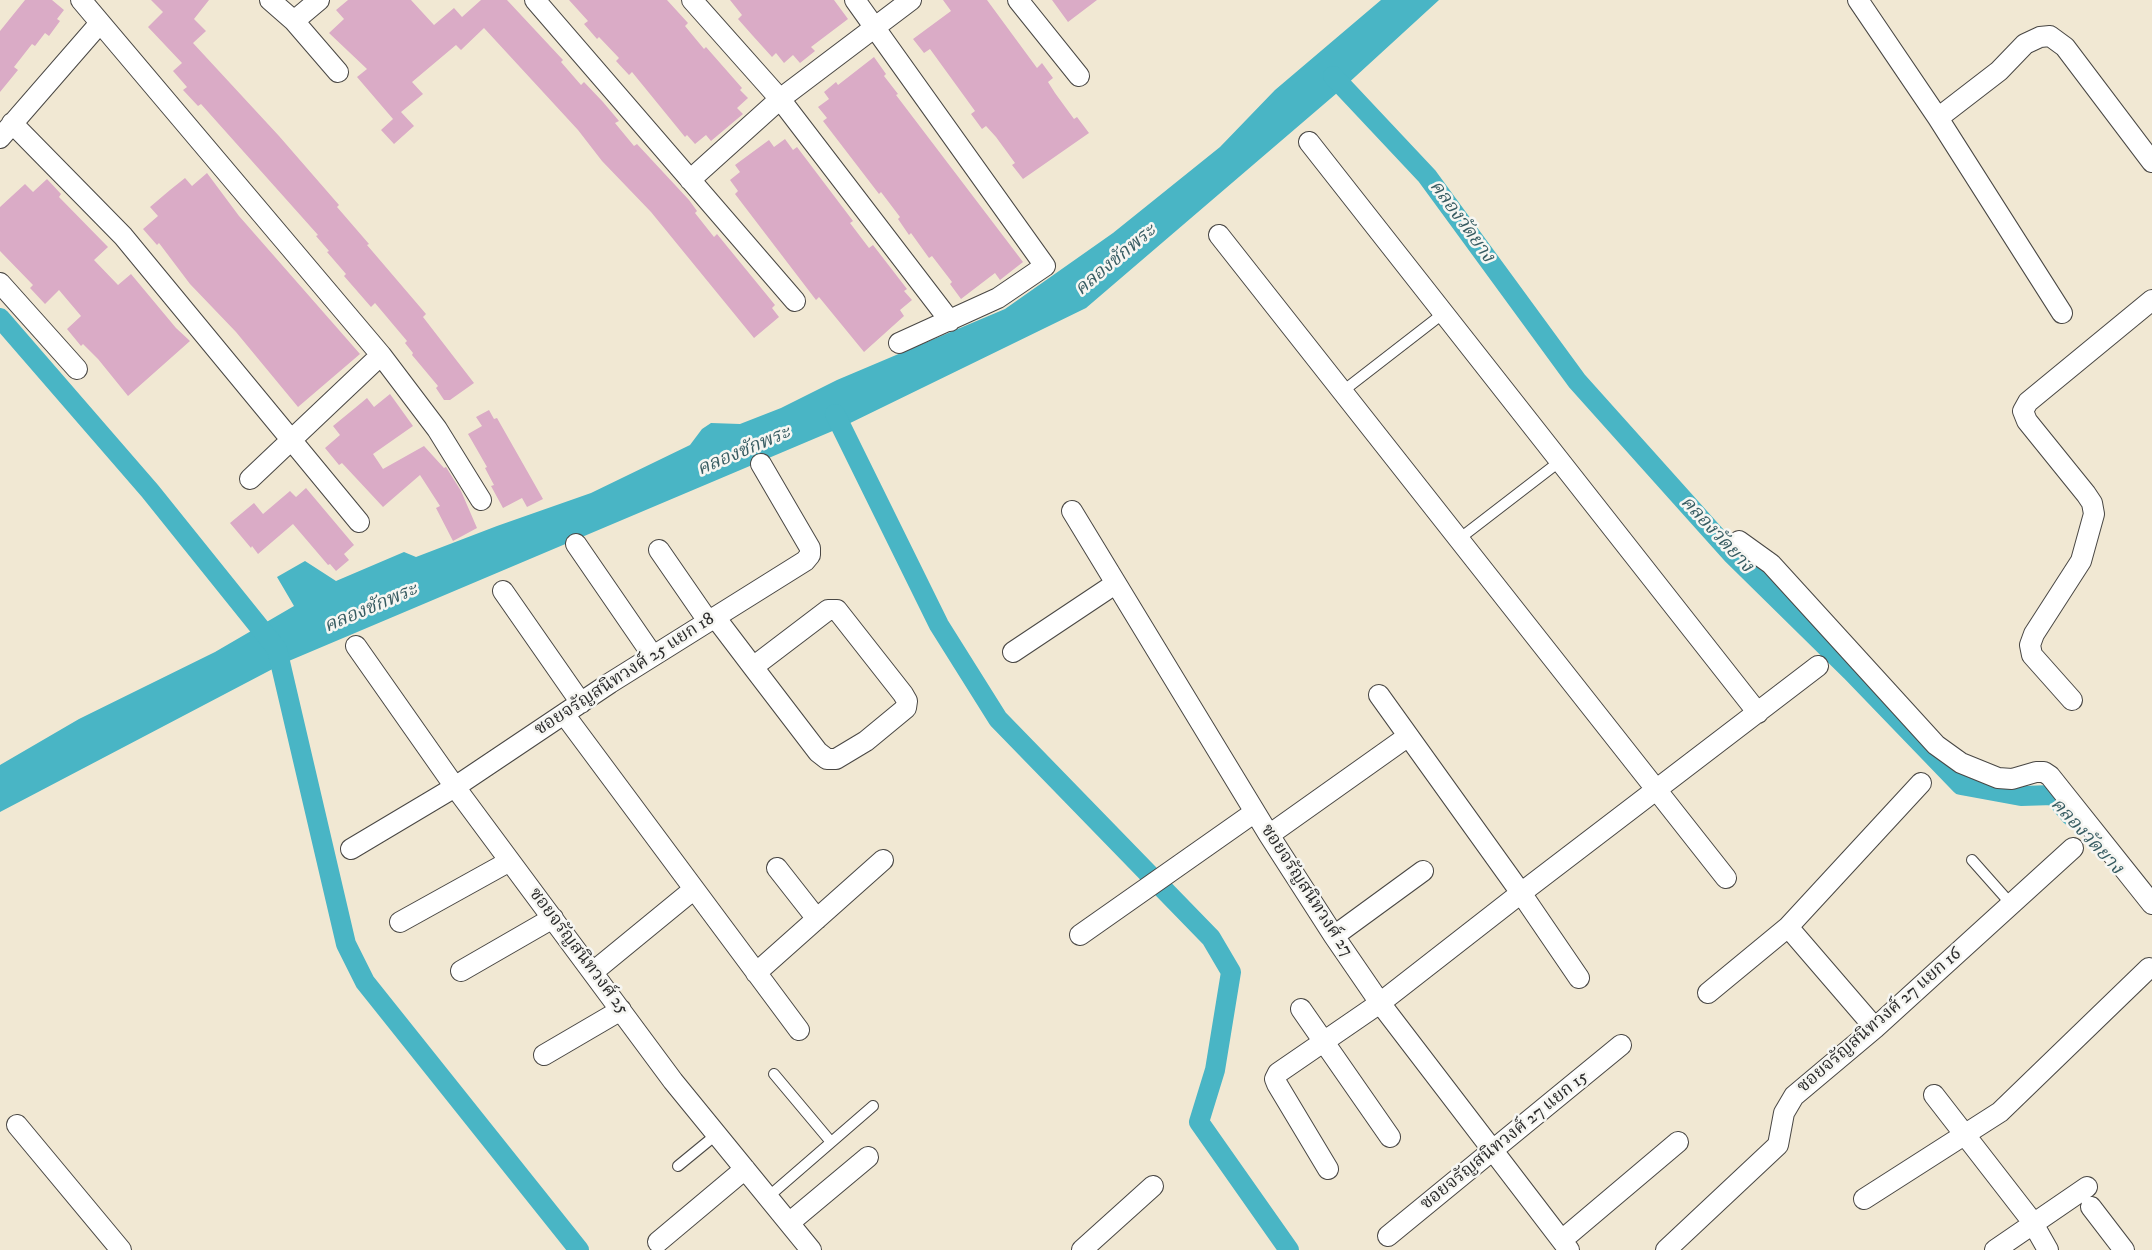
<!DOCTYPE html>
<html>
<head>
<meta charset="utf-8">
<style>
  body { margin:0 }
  canvas { display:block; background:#f1e8d3 }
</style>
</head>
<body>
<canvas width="2152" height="1250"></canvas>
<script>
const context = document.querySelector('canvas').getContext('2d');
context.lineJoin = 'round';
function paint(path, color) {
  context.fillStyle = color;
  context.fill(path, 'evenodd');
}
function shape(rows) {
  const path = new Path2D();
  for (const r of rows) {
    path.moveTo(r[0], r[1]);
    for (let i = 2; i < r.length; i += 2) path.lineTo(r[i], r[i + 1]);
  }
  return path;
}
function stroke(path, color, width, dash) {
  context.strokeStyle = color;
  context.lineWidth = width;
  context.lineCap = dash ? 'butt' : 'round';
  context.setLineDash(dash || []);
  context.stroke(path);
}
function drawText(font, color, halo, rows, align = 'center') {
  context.font = font + ' "IM FELL DW Pica","Noto Serif Thai",serif';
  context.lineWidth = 5;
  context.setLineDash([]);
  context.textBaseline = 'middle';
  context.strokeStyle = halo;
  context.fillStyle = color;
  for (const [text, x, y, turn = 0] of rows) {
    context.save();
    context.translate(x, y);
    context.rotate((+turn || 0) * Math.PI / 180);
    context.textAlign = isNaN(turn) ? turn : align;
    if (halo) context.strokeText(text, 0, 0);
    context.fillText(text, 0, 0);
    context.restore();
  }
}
paint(shape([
  [1381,0,1439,0,1344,87,1086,308,842,427,284,663,0,812,0,765,79,719,215,652,294,606,277,577,305,561,336,581,404,552,416,557,497,526,591,493,690,445,702,429,711,423,740,424,781,408,837,380,1005,309,1113,233,1220,147,1275,90]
]), '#49b5c5');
stroke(shape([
  [1333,76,1427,176,1577,381,1732,554,1851,671,1961,785,2021,796,2053,795,2071,816],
  [0,318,150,491,277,649,346,944,365,982,579,1250],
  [835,414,939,625,998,719,1211,938,1231,972,1215,1070,1199,1122,1289,1250]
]), '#49b5c5', 20);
paint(shape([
  [25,0,52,0,64,10,57,19,60,21,49,36,45,33,35,46,32,44,14,67,18,70,0,92,0,31],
  [151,0,209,0,194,19,206,31,193,43,279,136,339,205,337,207,369,244,367,245,426,314,423,317,474,383,450,400,444,400,436,388,438,386,412,355,413,353,405,343,407,341,375,303,371,307,344,276,346,274,327,252,329,251,316,236,318,235,201,104,198,106,183,90,187,87,173,71,182,63,148,27,163,12],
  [348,0,411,0,434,25,454,8,462,17,481,0,507,0,563,60,561,62,581,85,584,82,603,102,619,121,615,123,634,146,637,144,689,200,697,211,695,213,714,237,717,234,775,305,772,308,779,317,754,338,651,212,602,161,578,130,484,28,461,50,456,45,412,82,423,94,401,112,414,126,394,144,381,130,393,119,357,77,367,69,329,33,344,19,336,10],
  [569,0,667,0,688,23,685,26,704,49,706,47,742,88,740,90,748,98,737,108,743,114,711,141,706,135,695,144,687,135,685,137,632,72,629,75,616,61,619,58,599,37,597,39,584,24,588,21],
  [730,0,834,0,848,19,811,47,815,51,800,63,793,55,784,63,776,53,772,57,753,36,738,19,742,15],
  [943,0,987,0,1037,68,1042,63,1053,78,1048,82,1055,93,1074,119,1077,117,1089,133,1023,179,1012,165,1015,163,996,137,986,126,982,129,971,114,975,111,930,49,924,53,913,39,951,11],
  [1052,0,1097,0,1068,22],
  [874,57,886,74,884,76,898,94,896,95,1023,262,1000,280,995,273,961,299,950,284,952,282,932,256,929,258,911,233,909,235,898,219,900,217,881,192,879,194,823,121,827,118,818,107,829,99,824,92,836,82,838,85],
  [785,139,793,150,797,147,853,221,850,223,869,248,873,245,907,289,904,291,912,300,900,310,904,316,864,352,819,297,816,300,735,194,738,191,730,180,740,172,735,165,769,140,774,147],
  [207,173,239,216,360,354,298,407,236,332,190,284,159,243,157,245,143,229,158,216,150,207,170,190,185,178,192,186],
  [47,179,61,194,59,197,108,247,94,260,118,285,131,274,176,328,190,341,128,396,98,359,83,344,81,346,67,329,81,316,59,290,45,304,30,288,33,285,0,251,0,207,25,184,33,192],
  [390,394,413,426,373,454,383,469,424,446,444,468,446,467,461,491,477,528,453,541,436,508,440,506,420,475,383,507,342,463,339,465,325,448,340,435,333,426,355,408,367,398,374,407],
  [489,410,494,419,497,418,543,499,527,507,522,498,503,508,491,486,494,485,485,468,487,467,468,434,482,426,476,417],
  [306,488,354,545,344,554,349,560,336,571,330,564,328,565,293,524,258,554,252,546,251,548,230,523,254,503,263,514,290,491,296,497]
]), '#daabc6');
const lane = shape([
  [1343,391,1445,312],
  [1459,539,1559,462],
  [1972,860,2011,904],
  [774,1074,831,1142],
  [678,1166,717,1134],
  [768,1197,873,1106]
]);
const street = shape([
  [81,0,381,355,437,429,481,500],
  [270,0,294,21,338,72],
  [535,0,795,301],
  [692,0,780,99,950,321],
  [855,0,1045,266,998,298,899,343],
  [1018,0,1079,76],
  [1858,0,1938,118,2062,313],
  [294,21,319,0],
  [1938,118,1999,71,2025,44,2040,37,2050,36,2065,47,2152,162],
  [12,123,123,236,359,522],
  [0,138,100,23],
  [1309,142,1758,713],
  [690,180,780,99,911,0],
  [1219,235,1726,878],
  [0,283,77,369],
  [250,479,381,355],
  [1072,511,1269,835,1334,936,1380,1003,1569,1250],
  [1739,541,1771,564,1936,745,1961,763,1998,778,2012,779,2036,772,2044,772,2050,776,2152,904],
  [576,544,653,656],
  [659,550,708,621],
  [503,591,581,703],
  [715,617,753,667,818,752,827,759,836,759,866,741,906,708,907,701,903,694,837,610,828,610,753,667],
  [356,646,455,787,673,1081,811,1250],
  [1013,652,1115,584],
  [1379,695,1521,893,1579,978],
  [2072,700,2032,655,2030,645,2034,634,2081,561,2094,514,2092,503,2086,494,2027,421,2023,411,2028,402,2152,300],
  [564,714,799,1030],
  [1269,835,1407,737],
  [351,849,455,787,610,683,805,561,810,555,810,548,761,464],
  [777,868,817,919],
  [400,922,510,861],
  [1788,927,1875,1028],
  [1080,935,1255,812],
  [1334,936,1423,871],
  [461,971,553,918],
  [593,972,693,890],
  [756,973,883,860],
  [1708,993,1788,927,1921,783],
  [1301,1009,1390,1137],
  [544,1055,621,1010],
  [1934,1095,2031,1220,2048,1250],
  [17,1125,121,1250],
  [1328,1169,1277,1084,1275,1079,1278,1073,1380,1003,1521,893,1818,666],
  [1864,1199,2000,1112,2149,968],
  [2091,1207,2124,1250],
  [789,1223,868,1157],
  [1388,1236,1621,1045],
  [1562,1240,1678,1142],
  [658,1242,745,1169],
  [1082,1250,1153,1186],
  [1666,1250,1778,1145,1784,1113,1794,1096,1875,1028,2073,848],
  [1995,1250,2087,1187]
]);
stroke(lane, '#494744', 12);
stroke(street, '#494744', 22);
stroke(lane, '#fff', 10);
stroke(street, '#fff', 20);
drawText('18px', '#2b2b2b', '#f6f6f2', [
  ["ซอยจรัญสนิทวงศ์ 25 แยก 18",625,675,-33],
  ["ซอยจรัญสนิทวงศ์ 27",1306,891,57],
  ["ซอยจรัญสนิทวงศ์ 25",578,952,53],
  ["ซอยจรัญสนิทวงศ์ 27 แยก 16",1880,1021,-41],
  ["ซอยจรัญสนิทวงศ์ 27 แยก 15",1505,1141,-39]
]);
drawText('italic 19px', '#365b61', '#f6f6f2', [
  ["คลองวัดยาง",1461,222,54],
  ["คลองชักพระ",1116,261,-40],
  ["คลองชักพระ",744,452,-23],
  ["คลองวัดยาง",1716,535,47],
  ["คลองชักพระ",371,609,-23],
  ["คลองวัดยาง",2086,837,47]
]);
</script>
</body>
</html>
